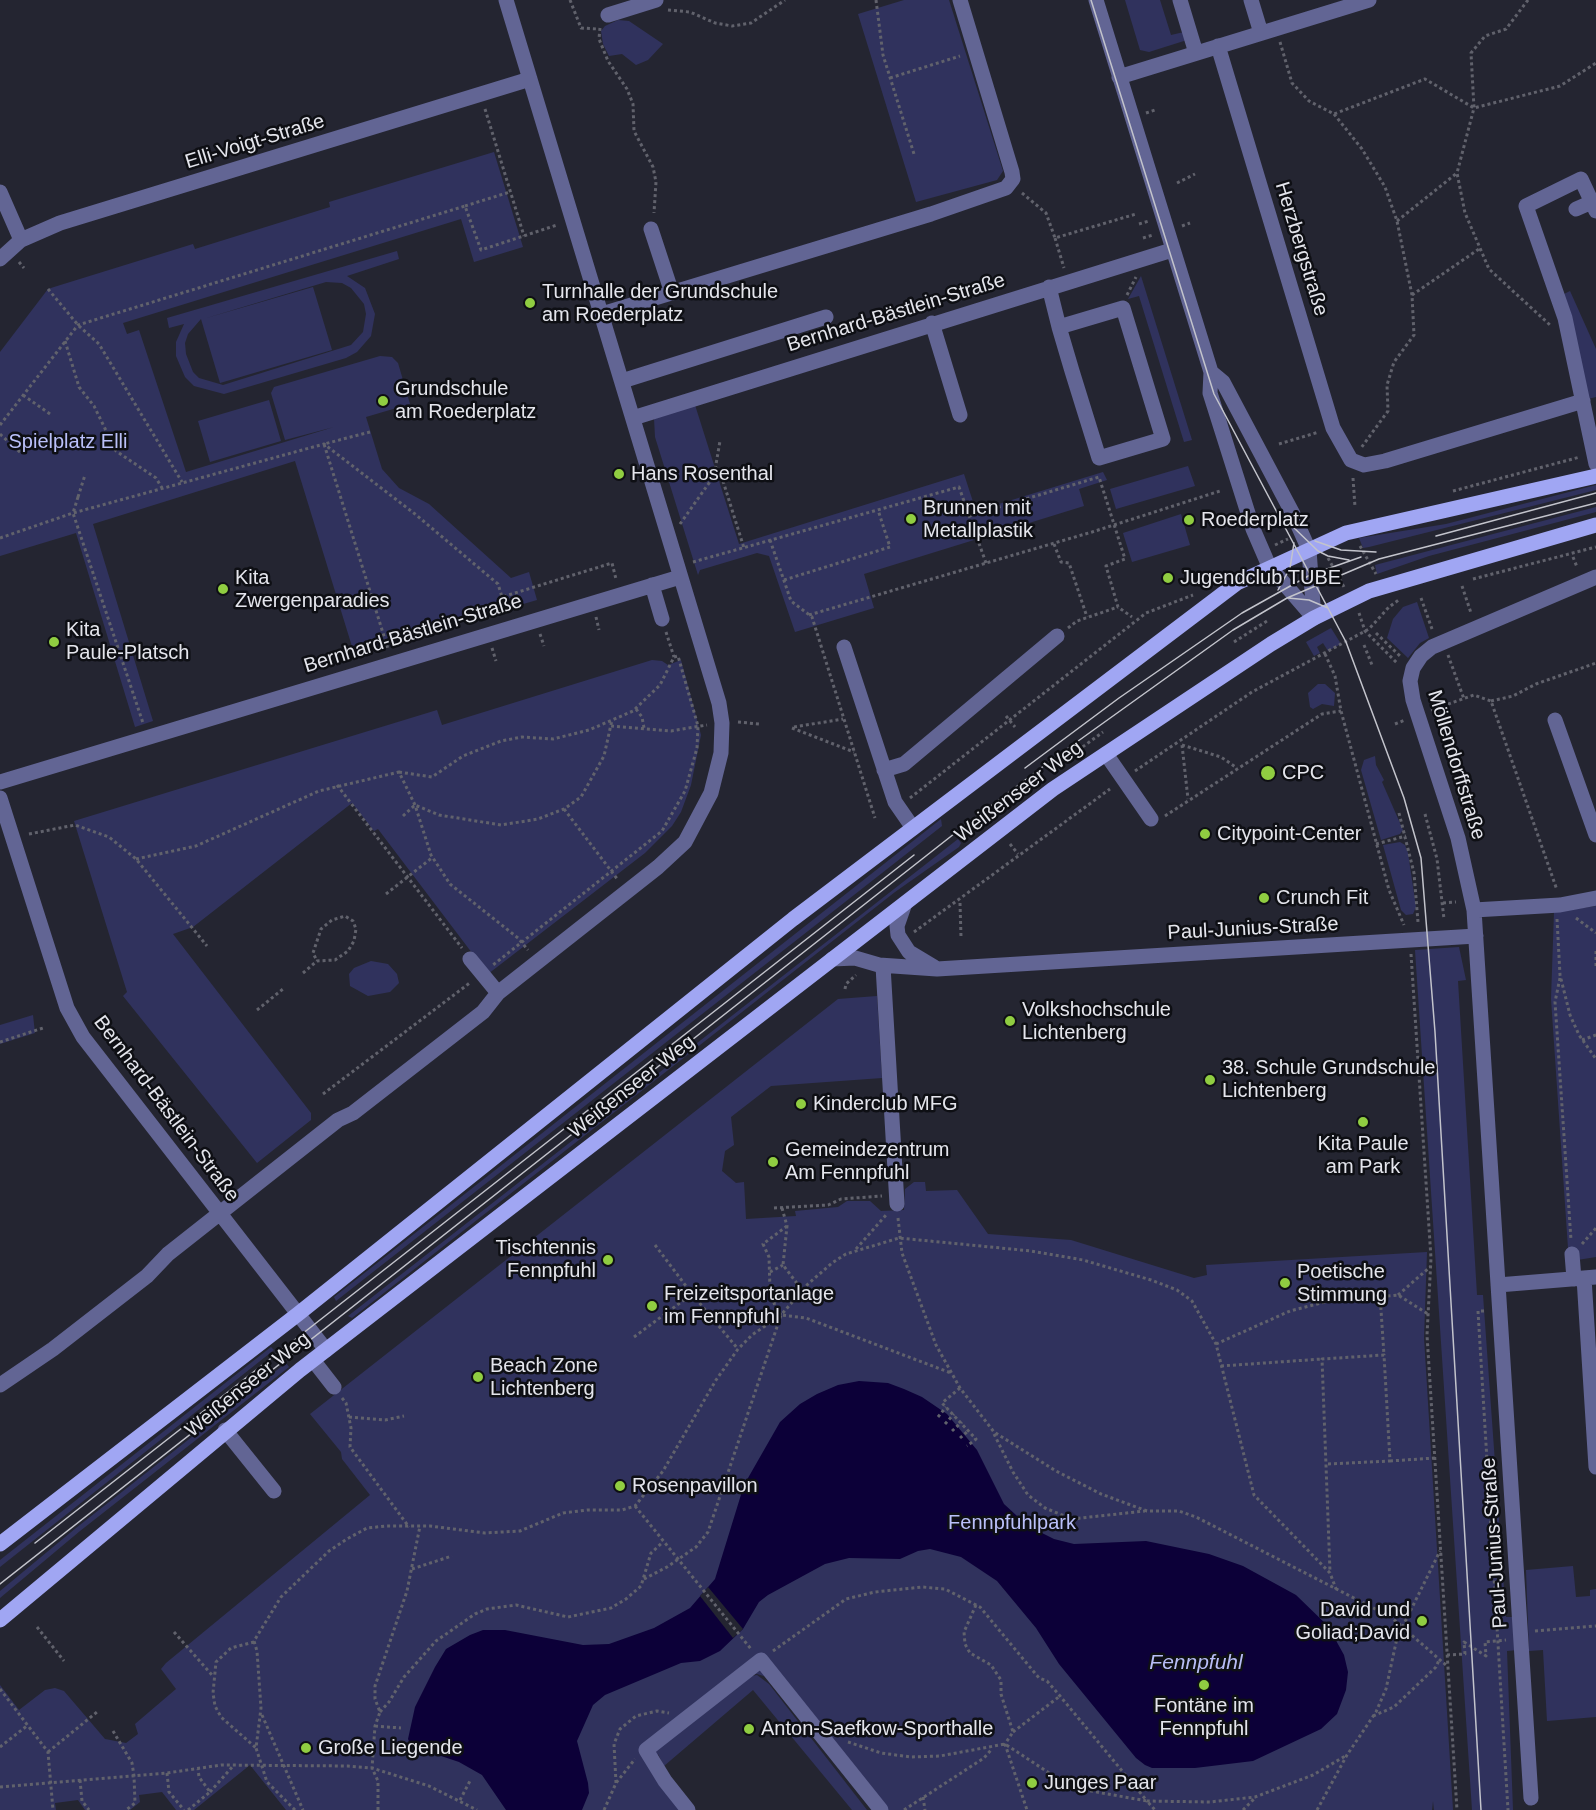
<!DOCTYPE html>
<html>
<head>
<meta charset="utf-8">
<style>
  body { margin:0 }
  canvas { display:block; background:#242531 }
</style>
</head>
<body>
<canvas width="1596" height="1810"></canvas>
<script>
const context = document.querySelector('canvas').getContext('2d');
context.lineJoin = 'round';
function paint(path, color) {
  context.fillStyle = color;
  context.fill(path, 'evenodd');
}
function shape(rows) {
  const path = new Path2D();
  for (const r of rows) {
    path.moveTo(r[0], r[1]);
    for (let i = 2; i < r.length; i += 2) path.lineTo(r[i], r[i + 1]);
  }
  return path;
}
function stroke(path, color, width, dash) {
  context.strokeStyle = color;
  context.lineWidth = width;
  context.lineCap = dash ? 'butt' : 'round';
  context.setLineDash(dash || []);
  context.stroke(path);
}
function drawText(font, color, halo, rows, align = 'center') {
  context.font = font + ' Arial,sans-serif';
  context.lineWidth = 5;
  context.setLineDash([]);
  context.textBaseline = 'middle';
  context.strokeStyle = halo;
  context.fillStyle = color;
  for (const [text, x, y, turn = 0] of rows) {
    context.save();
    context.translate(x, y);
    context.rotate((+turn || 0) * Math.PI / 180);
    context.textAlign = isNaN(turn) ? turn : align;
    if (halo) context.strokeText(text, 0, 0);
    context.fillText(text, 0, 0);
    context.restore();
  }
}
paint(shape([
  [904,0,949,0,1003,171,997,180,916,202,858,14],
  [1125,0,1160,0,1171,35,1184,32,1187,40,1149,52,1140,50],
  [618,20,629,21,663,44,648,60,636,65,622,54,609,56,603,44,601,31,605,26],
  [494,152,523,247,474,262,461,219,123,323,127,334,139,330,186,472,334,427,285,440,271,393,274,387,380,356,392,357,398,363,410,404,366,417,382,469,399,488,429,504,511,578,529,572,537,600,354,653,295,461,93,524,153,721,135,727,76,533,0,556,0,352,48,289,54,287,193,244,195,249,330,207,329,202],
  [397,251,399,259,347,276,365,288,375,314,371,336,357,352,346,358,224,394,194,386,185,377,176,356,176,342,184,324,169,328,167,318],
  [326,282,342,283,351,288,364,304,366,314,363,332,351,345,223,385,199,378,193,372,186,354,185,343,188,334,201,319,220,383,332,350,313,287,203,319],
  [1141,276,1192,440,1184,442,1139,296,1128,299],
  [1570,291,1596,349,1596,397,1588,399,1562,295],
  [269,400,281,441,210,462,198,421],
  [695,405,739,544,964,474,976,511,1103,472,1107,480,1079,489,1084,506,864,574,874,608,795,632,769,556,757,553,700,570,698,575,655,437,654,418],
  [1188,466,1195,486,1116,509,1110,489],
  [1596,485,1596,490,1369,547,1363,548,1359,538,1446,524],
  [1596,507,1596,512,1429,556,1377,574,1375,565],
  [1181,514,1190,545,1132,562,1123,533],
  [1417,602,1429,638,1420,643,1408,658,1387,638,1393,619,1403,607],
  [1331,628,1341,644,1328,651,1323,643,1317,647,1320,653,1314,656,1306,642],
  [652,660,662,661,668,665,681,660,701,735,691,785,681,812,672,826,645,853,488,974,378,829,374,831,352,803,193,927,173,934,311,1113,311,1120,257,1163,123,996,127,992,74,821,437,710,442,725],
  [1318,684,1325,684,1335,693,1334,706,1322,704,1313,709,1310,707,1308,693],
  [1375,756,1376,765,1384,780,1382,782,1403,830,1400,834,1381,840,1361,770,1364,760],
  [941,819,942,826,336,1301,334,1297],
  [958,839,961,843,959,847,895,892,352,1318,348,1316],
  [1400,842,1405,845,1408,853,1416,907,1413,914,1406,915,1401,910,1383,845],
  [1596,906,1596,1257,1565,1262,1568,1248,1551,999,1554,912],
  [1459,947,1466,980,1458,981,1477,1295,1483,1295,1506,1617,1516,1617,1518,1650,1507,1651,1513,1810,1472,1810,1415,950],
  [371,961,388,964,397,974,399,983,390,992,368,996,350,986,349,974,354,968],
  [877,996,882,1078,771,1086,731,1117,734,1145,725,1151,722,1171,736,1183,744,1182,746,1219,796,1216,795,1211,838,1207,847,1201,870,1201,881,1211,904,1210,905,1189,914,1182,925,1182,926,1191,957,1190,988,1234,1071,1240,1194,1278,1207,1275,1206,1265,1427,1252,1424,1338,1453,1810,1434,1810,1433,1801,1432,1810,875,1810,767,1677,757,1674,747,1675,658,1750,745,1677,757,1675,769,1684,867,1810,852,1810,753,1690,664,1766,658,1754,659,1761,694,1810,286,1810,250,1765,194,1810,176,1810,162,1792,139,1795,140,1802,130,1810,85,1810,78,1800,55,1803,56,1810,0,1810,0,1685,19,1710,45,1690,55,1688,64,1691,105,1739,126,1743,138,1734,135,1724,176,1689,161,1669,166,1663,370,1495,342,1459,341,1452,310,1414,838,999],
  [33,1015,35,1033,0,1044,0,1025],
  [271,1347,274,1350,0,1567,0,1560],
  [286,1363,289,1367,80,1531,0,1598,0,1591,76,1528],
  [1573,1566,1576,1597,1590,1596,1590,1590,1596,1589,1596,1717,1547,1721,1543,1650,1529,1651,1526,1570]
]), '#30325d');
paint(shape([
  [859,1381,888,1383,904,1389,922,1397,947,1414,977,1450,1004,1504,1028,1526,1054,1539,1074,1544,1146,1541,1209,1554,1243,1566,1296,1595,1328,1626,1344,1655,1348,1672,1346,1690,1337,1714,1321,1729,1253,1761,1195,1768,1152,1768,1145,1765,1136,1758,1059,1664,1036,1628,997,1581,961,1557,930,1549,918,1551,900,1559,849,1558,825,1564,768,1595,759,1602,743,1629,720,1651,700,1661,681,1663,605,1695,593,1705,577,1741,588,1783,589,1793,582,1810,506,1810,482,1775,459,1762,411,1746,408,1739,415,1707,435,1667,446,1649,470,1635,483,1630,505,1630,583,1645,609,1644,654,1628,690,1608,715,1579,744,1485,780,1422,800,1404,817,1394,838,1385]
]), '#0c0038');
paint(shape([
  [708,1587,743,1629,733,1638,700,1596]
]), '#242531');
stroke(shape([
  [570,0,581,28,598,29],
  [876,0,883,55,914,154],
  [1528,0,1506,29,1485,36,1471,53,1474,108,1457,173,1465,213,1489,269,1550,325],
  [668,10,690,12,715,23,732,26,751,23,785,0],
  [600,28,599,39,608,61,627,89,633,104,634,131,653,167,656,182,654,213],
  [1280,42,1292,83,1309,101,1334,114,1425,79,1474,108,1560,86,1596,63],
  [890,78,960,56],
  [485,109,524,236],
  [1146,113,1155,110],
  [1334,114,1362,149,1385,187,1397,221,1412,295,1414,335,1394,362,1387,385,1388,411,1361,448],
  [1177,183,1195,174],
  [1022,193,1046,213,1055,238,1136,214],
  [465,206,510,192],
  [1397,221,1457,173],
  [1139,224,1149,221],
  [1182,226,1190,223],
  [1055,238,1064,268],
  [1143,238,1153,235],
  [19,262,24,268],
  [48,289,78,325,99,344,182,482],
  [1127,295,1136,277],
  [1412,295,1479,249],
  [65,341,79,387,94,406,116,451,156,478,162,488],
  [23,395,50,414],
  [0,425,78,325,465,206,481,250,557,225],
  [370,432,324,444,388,649],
  [0,434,22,454],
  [1279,444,1319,432],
  [715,467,723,473,723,481,744,548],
  [1353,478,1355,507],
  [1453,491,1580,457],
  [78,497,73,513,143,723],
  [78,497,85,475],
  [969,516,1099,477,1125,559,1106,566,1118,607,1132,617],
  [680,524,714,476,720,441],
  [0,538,73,513,324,444,415,514,498,584,502,597,612,563,616,579],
  [770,540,791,601,812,617,875,818],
  [1054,544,1061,562,1069,563,1087,617],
  [1275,545,1288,539],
  [1360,546,1376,574],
  [1573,557,1577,567],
  [1328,558,1344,587],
  [693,562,959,487,986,563],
  [1473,579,1596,547],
  [784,580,890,547,878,510],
  [1462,586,1471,613],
  [1421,598,1432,629],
  [1359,613,1365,631,1398,664],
  [809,615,1092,532,1220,491],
  [596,617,599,630],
  [1068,628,1077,621,1118,607],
  [666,632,674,657],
  [1376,633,1401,657],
  [540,634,544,646],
  [1234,642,1267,621],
  [1364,645,1372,665],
  [492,648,496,661],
  [1325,654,1335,676,1341,711,1389,890,1404,925],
  [1448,655,1464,699],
  [1491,701,1513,696,1536,684,1596,663],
  [636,709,642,717,644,728],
  [1431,710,1474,695,1491,701,1557,890],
  [1006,716,1015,727],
  [738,722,759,724],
  [1395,724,1405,720],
  [611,726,671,731,707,725],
  [794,727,843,719],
  [792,728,854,752],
  [1182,745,1221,757,1237,768],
  [1182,745,1188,799],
  [1073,754,1103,732],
  [1135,771,1252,692,1369,629,1389,607,1400,599],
  [399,772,432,777,463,756,501,741,522,737,553,739,589,730,633,711,660,685,674,657,678,656,698,726,697,748,685,791,662,831,493,965],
  [337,785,462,948],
  [910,798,1146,613,1193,595],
  [564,809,618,880],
  [1399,813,1414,873,1418,922],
  [1425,814,1437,859,1444,919],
  [403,816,415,805,439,815,501,825,538,819,564,809,581,797,604,756,612,720],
  [1165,816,1322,714,1341,711],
  [29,834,75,825,109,837,136,859,207,946],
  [1010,844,1018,854],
  [1376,844,1406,836],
  [136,859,196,846,319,791,399,772,415,805,431,855,450,884,518,938,528,950],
  [386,894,433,857],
  [960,903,961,937],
  [1443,903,1456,902],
  [1317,916,1318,932],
  [1576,918,1596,933],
  [1557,919,1560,975,1570,1015,1579,1035,1596,1059],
  [914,932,1110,789],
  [1596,951,1596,966],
  [1411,954,1431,1258,1427,1335,1457,1810],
  [303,973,317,961,335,960,348,951,354,941,356,929,353,921,345,916,332,920,321,929,313,953,317,961],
  [1560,978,1555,1002,1571,1240],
  [845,989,846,984,856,975],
  [257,1010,283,989],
  [1582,1040,1596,1035],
  [0,1042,43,1028],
  [323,1094,471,982],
  [774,1208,828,1205,841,1199,882,1196],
  [782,1208,787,1226,783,1265,802,1290],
  [898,1218,902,1253,936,1345,960,1388,994,1432,1056,1471,1101,1494,1147,1511,1179,1511,1196,1517,1391,1617,1447,1666],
  [1582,1244,1596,1228],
  [655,1245,692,1294],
  [856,1249,887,1214],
  [770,1272,783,1265],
  [1380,1295,1384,1355],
  [1398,1295,1430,1267],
  [1484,1311,1478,1311,1508,1810],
  [781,1315,775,1306,770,1290,769,1257,763,1244,787,1226],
  [716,1324,727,1316,723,1311],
  [634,1337,692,1294,738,1349],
  [1216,1344,1290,1311,1329,1301,1398,1295,1428,1314],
  [1221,1366,1322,1359],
  [960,1388,942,1403,976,1439,967,1446],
  [342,1398,346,1403,351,1428,350,1447,409,1527],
  [349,1417,385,1420,404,1416],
  [938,1417,946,1407],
  [945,1424,954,1414],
  [952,1431,962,1422],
  [994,1434,1013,1472,1028,1495,1045,1508,1072,1519,1145,1511],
  [960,1438,969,1430],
  [1390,1461,1435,1458],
  [1328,1464,1390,1461,1384,1355,1322,1359,1330,1572],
  [635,1506,751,1649],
  [412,1569,452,1556],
  [644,1579,667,1567,696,1547,708,1532,781,1315,808,1284,832,1263,846,1254,899,1238,1031,1251,1083,1260,1151,1280,1177,1290,1192,1301,1216,1344,1254,1495,1330,1573,1336,1589],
  [976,1605,964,1632,965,1644,970,1653,991,1665,1001,1680,1001,1694,1013,1732,1005,1744,1027,1810],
  [37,1627,64,1661],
  [1535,1631,1596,1626],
  [174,1632,212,1675],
  [254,1642,231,1648,216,1662,213,1693,215,1706,221,1717,256,1748],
  [773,1651,846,1599,875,1592,922,1587,945,1589,980,1607,1039,1678,1047,1681,1060,1696,1147,1801,1210,1802,1255,1797,1313,1775,1347,1755],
  [1447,1655,1465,1654,1464,1642,1486,1656,1485,1642,1506,1640],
  [0,1689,48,1752,53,1810],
  [380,1712,389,1702,404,1677,436,1641,475,1614,487,1609,516,1605,568,1617,611,1608,626,1599,641,1586,651,1553,663,1542],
  [262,1715,303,1810],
  [1373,1716,1394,1707,1436,1667,1439,1660],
  [375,1726,401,1728],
  [113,1731,132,1763,134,1776,135,1803,126,1810],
  [1013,1732,1060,1696],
  [848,1742,881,1753,911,1757,940,1756,1005,1744,1063,1782,1091,1791,1147,1801,1155,1810],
  [0,1747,28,1725],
  [48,1752,97,1712],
  [167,1773,169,1792,184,1810],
  [80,1780,82,1801,89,1810],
  [616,1783,614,1744,620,1729,636,1716,657,1711,669,1713],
  [0,1787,167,1773,221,1765,348,1766,372,1768,429,1786,477,1810],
  [210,1792,234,1765],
  [923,1797,925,1810],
  [460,1800,471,1779],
  [188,1810,210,1792,199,1777,198,1769],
  [295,1810,267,1782,256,1748,261,1708,257,1651,254,1641,281,1597,329,1551,347,1539,367,1528,386,1526,430,1526,485,1533,520,1531,563,1513,587,1510,622,1510,635,1506,663,1471,716,1380,738,1349,752,1335,781,1315,806,1318,951,1373],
  [378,1810,378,1781,372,1768,375,1726,380,1712,375,1699,375,1686,407,1591,420,1526],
  [604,1810,616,1783,635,1759],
  [904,1810,984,1758,992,1749],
  [1243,1810,1254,1799],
  [1317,1810,1347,1755,1376,1712,1386,1689,1397,1638,1440,1551]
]), '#61626c', 3, [3, 3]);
stroke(shape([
  [1096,0,1211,372,1210,393,1253,529,1269,566,1314,618],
  [1180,0,1196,53],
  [1251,0,1261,33],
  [608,15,656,0],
  [1218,46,1333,428,1351,460,1364,465,1385,461,1583,401],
  [1119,77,1369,0],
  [0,192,21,240],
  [1576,209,1592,202],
  [1596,211,1581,179,1526,206,1565,318,1596,464],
  [651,229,672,293],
  [0,259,21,240,60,223,530,79],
  [1049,287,1059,327,1072,371,1099,458,1163,439,1123,308,1059,327],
  [602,314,931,214,1006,188,1013,179,1012,172,960,0],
  [932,323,960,415],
  [1211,372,1223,382,1293,514,1309,550,1314,618],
  [622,381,826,317],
  [633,418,1172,250],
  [652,585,662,619],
  [844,647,895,802,913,828],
  [1555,720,1596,835],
  [1106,754,1151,819],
  [884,770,904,764,1057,636],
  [0,782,680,577],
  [0,798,67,1008,83,1037,326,1350],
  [904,906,897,926,898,935,909,952,934,967],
  [1474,910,1560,905,1596,898],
  [470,959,498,993],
  [832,959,855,958,879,965,937,969,1476,936],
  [883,966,897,1204],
  [1572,1254,1574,1279],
  [1584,1278,1596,1467],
  [1498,1285,1596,1277],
  [313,1360,334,1387],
  [0,1385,53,1349,147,1276,168,1254,338,1120,353,1113,483,1012,498,993,658,867,685,842,711,793,721,753,722,723,719,703,506,0],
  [225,1430,274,1491],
  [1531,1798,1474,910,1458,838,1413,700,1410,681,1413,668,1421,656,1432,647,1596,577],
  [688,1810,665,1781,646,1750,761,1660,881,1810]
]), '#626594', 15);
stroke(shape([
  [0,1544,298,1314,793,919,1237,583,1346,533,1596,476],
  [0,1620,300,1370,1053,789,1271,644,1314,618,1369,591,1596,525]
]), '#a0a6f3', 15);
stroke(shape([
  [1091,0,1214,394,1346,642,1404,798,1421,858,1435,1032,1481,1810],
  [1290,524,1318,551,1328,556,1349,560],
  [1436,536,1596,493],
  [1315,541,1341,550,1376,552],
  [1278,590,1290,568,1294,543],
  [1288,598,1309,600,1328,608],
  [1025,768,1119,698,1242,613,1310,575,1361,557],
  [35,1543,914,855],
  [0,1584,959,830,1053,759,1233,630,1287,598,1379,559,1596,503]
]), '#c3c4cc', 1.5);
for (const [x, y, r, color] of [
  [530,303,6,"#90cd41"],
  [383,401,6,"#90cd41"],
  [619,474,6,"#90cd41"],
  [911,519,6,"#90cd41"],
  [1189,520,6,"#90cd41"],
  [1168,578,6,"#90cd41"],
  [223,589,6,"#90cd41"],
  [54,642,6,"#90cd41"],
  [1268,773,8,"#90cd41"],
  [1205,834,6,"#90cd41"],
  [1264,898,6,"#90cd41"],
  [1010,1021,6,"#90cd41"],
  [1210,1080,6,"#90cd41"],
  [801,1104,6,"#90cd41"],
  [1363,1122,6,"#90cd41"],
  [773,1162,6,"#90cd41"],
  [608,1260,6,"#90cd41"],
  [1285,1283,6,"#90cd41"],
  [652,1306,6,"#90cd41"],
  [478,1377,6,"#90cd41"],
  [620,1486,6,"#90cd41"],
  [1422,1621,6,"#90cd41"],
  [1204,1685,6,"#90cd41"],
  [749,1729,6,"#90cd41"],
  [306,1748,6,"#90cd41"],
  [1032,1783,6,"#90cd41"]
]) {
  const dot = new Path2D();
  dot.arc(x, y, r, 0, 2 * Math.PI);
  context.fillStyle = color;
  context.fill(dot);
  stroke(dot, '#0e0f14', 2);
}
drawText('20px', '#e4e5ec', '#0e0f14', [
  ["Elli-Voigt-Straße",255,142,-17],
  ["Herzbergstraße",1301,249,73],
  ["Bernhard-Bästlein-Straße",896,313,-17],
  ["Bernhard-Bästlein-Straße",413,634,-17],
  ["Möllendorffstraße",1456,765,73],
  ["Weißenseer Weg",1019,792,-37],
  ["Paul-Junius-Straße",1253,929,-3],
  ["Weißenseer Weg",632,1087,-38],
  ["Bernhard-Bästlein-Straße",166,1109,53],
  ["Weißenseer Weg",248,1385,-39],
  ["Paul-Junius-Straße",1495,1543,-94]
]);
drawText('20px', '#e4e5ec', '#0e0f14', [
  ["Turnhalle der Grundschule",542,292],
  ["am Roederplatz",542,315],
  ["Grundschule",395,389],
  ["am Roederplatz",395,412],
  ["Hans Rosenthal",631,474],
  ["Brunnen mit",923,508],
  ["Metallplastik",923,531],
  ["Roederplatz",1201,520],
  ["Kita",235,578],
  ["Zwergenparadies",235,601],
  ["Jugendclub TUBE",1180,578],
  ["Kita",66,630],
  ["Paule-Platsch",66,653],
  ["CPC",1282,773],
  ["Citypoint-Center",1217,834],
  ["Crunch Fit",1276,898],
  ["Volkshochschule",1022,1010],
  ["Lichtenberg",1022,1033],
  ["38. Schule Grundschule",1222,1068],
  ["Lichtenberg",1222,1091],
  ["Kinderclub MFG",813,1104],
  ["Kita Paule",1363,1144,"center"],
  ["am Park",1363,1167,"center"],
  ["Gemeindezentrum",785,1150],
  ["Am Fennpfuhl",785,1173],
  ["Tischtennis",596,1248,"right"],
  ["Fennpfuhl",596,1271,"right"],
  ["Poetische",1297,1272],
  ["Stimmung",1297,1295],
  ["Freizeitsportanlage",664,1294],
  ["im Fennpfuhl",664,1317],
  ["Beach Zone",490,1366],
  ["Lichtenberg",490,1389],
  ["Rosenpavillon",632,1486],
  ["David und",1410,1610,"right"],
  ["Goliad;David",1410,1633,"right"],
  ["Fontäne im",1204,1706,"center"],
  ["Fennpfuhl",1204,1729,"center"],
  ["Anton-Saefkow-Sporthalle",761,1729],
  ["Große Liegende",318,1748],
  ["Junges Paar",1044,1783]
], 'left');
drawText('20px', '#bac0f9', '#0e0f14', [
  ["Spielplatz Elli",68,442],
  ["Fennpfuhlpark",1012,1523]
]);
drawText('italic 21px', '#b8bdf6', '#0e0f14', [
  ["Fennpfuhl",1196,1663]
]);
</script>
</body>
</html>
